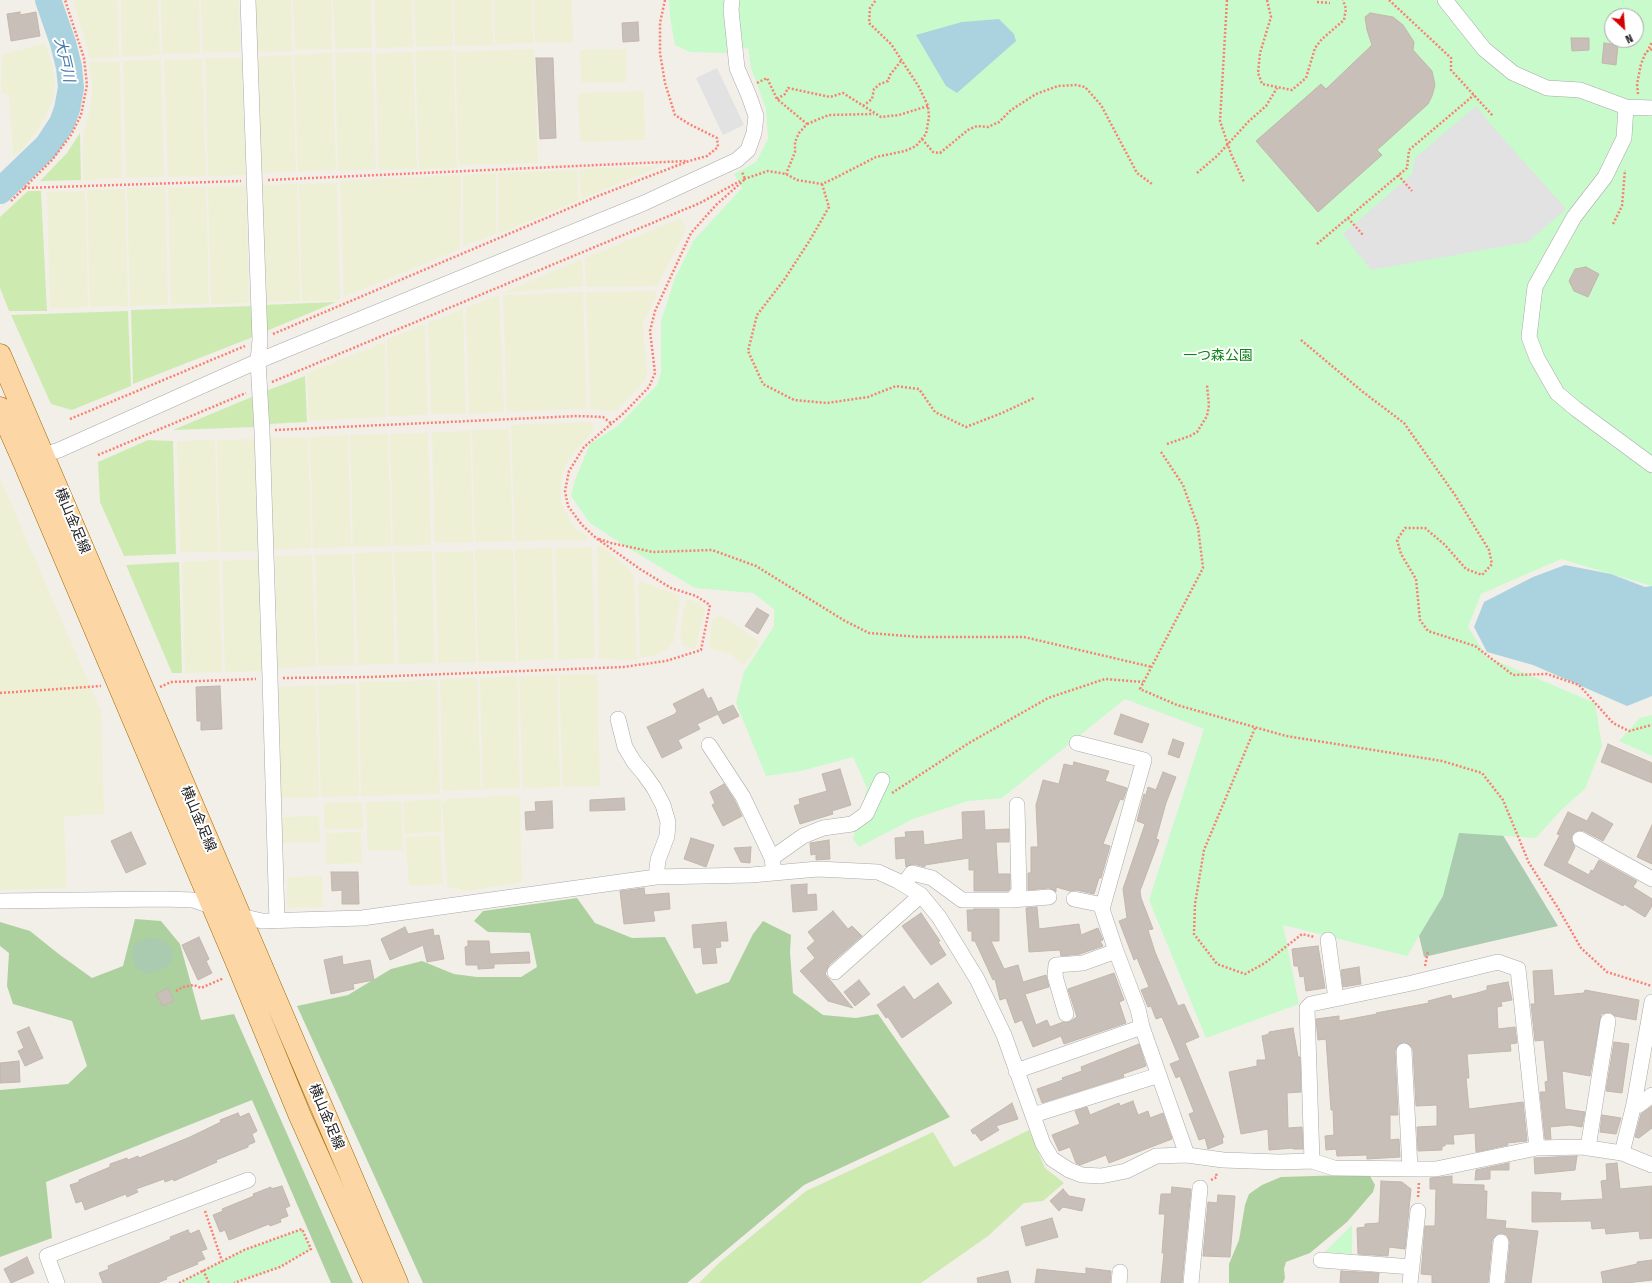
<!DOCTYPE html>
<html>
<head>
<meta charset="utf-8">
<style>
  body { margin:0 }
  #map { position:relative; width:1652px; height:1283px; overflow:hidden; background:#f2efe9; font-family:"Fira Sans Condensed",sans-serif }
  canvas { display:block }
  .north { position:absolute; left:1604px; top:8px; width:40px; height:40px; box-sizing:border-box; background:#fff; border:1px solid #a7a7a7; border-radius:50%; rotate:154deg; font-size:11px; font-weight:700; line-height:16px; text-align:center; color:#222 }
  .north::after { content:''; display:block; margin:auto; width:14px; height:18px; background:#d40000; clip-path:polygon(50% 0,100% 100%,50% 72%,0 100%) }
</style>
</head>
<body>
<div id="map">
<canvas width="1652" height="1283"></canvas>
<div class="north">N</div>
</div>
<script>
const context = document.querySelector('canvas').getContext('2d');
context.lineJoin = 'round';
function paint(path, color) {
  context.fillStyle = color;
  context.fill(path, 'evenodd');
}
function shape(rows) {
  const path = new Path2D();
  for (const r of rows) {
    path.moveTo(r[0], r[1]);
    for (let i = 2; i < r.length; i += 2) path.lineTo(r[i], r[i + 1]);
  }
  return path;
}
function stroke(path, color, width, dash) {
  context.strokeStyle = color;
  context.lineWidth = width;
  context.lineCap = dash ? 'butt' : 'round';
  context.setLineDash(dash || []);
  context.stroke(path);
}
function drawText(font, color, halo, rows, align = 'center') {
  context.font = font + ' "Fira Sans Condensed","Noto Sans JP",sans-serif';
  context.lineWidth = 4;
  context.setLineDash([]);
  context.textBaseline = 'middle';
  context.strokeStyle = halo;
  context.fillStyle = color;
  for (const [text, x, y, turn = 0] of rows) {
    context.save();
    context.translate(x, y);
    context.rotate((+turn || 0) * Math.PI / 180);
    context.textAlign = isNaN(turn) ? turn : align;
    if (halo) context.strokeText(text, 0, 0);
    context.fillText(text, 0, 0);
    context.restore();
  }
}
paint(shape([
  [73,0,117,0,119,57,91,59,89,55],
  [121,0,158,0,160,55,122,57],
  [161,0,199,0,200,53,162,54],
  [201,0,239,0,240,52,203,53],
  [253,0,291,0,292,51,254,52],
  [293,0,331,0,332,49,295,50],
  [333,0,371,0,372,48,335,49],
  [374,0,412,0,413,47,376,48],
  [414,0,452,0,453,46,416,47],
  [454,0,492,0,493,45,455,46],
  [494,0,532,0,533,43,495,44],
  [534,0,572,0,573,42,535,43],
  [45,43,52,64,55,84,52,103,39,128,20,152,13,155,9,96,1,92,2,55],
  [534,49,538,163,459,165,455,52],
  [626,49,626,82,581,83,580,50],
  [453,50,457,168,419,169,415,51],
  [372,52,376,169,338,171,335,53],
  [413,52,417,169,379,170,375,53],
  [332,53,336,170,298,172,294,55],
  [292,55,296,172,258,173,254,57],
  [205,58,242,58,246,175,208,176],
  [202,59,206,176,168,177,164,60],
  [161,60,164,177,126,178,123,61],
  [89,62,120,62,122,178,83,180,83,135,91,107,92,84],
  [644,91,645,140,580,142,578,93],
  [661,166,581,199,579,169],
  [577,170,579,200,498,234,498,173],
  [496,173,496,234,463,246,463,175],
  [461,175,460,249,344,297,340,181],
  [337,183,340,300,302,301,299,184],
  [297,184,300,301,262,302,259,185],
  [246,186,249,303,211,304,208,187],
  [165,187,168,305,130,306,127,188],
  [206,187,209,304,171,305,168,188],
  [125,189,128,306,90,307,87,190],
  [85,191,88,307,50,309,47,192],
  [681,218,686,230,657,286,586,287,585,258],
  [582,259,583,286,502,293],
  [656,291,656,297,643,323,647,374,644,382,616,411,590,409,586,292],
  [583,292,587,409,507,412,503,295],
  [499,296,504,412,469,414,466,308,493,297],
  [463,309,466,414,431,414,428,323],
  [425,324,428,415,388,416,387,339],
  [385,342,386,417,309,421,307,373],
  [590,422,593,424,594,429,568,461,563,470,561,489,561,502,574,527,586,536,587,540,515,541,511,425],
  [509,429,513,541,475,542,472,430],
  [470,431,473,542,435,543,432,432],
  [428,433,431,545,393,546,390,434],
  [388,434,391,546,353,547,350,435],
  [348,435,351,547,313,548,310,437],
  [308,437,311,548,273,550,270,438],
  [255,439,258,551,220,552,217,440],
  [215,440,218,552,180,552,177,441],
  [0,478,101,711,104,814,64,816,67,888,0,890],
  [597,546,602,546,630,570,634,577,637,660,599,659],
  [592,547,595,658,558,660,555,548],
  [552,548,555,659,518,661,515,549],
  [513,549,516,661,478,662,475,550],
  [432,551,435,663,398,664,394,552],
  [473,551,476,662,438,663,435,552],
  [392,552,395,664,358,665,354,553],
  [352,554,355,665,318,666,315,555],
  [312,555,316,667,278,668,275,556],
  [259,559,263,671,225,672,222,561],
  [219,560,222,672,185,673,182,562],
  [641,581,678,595,680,600,674,641,668,649,656,655,640,658,638,583],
  [690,599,703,606,705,611,695,649,683,646,680,634,685,602],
  [718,616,724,617,760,642,744,665,730,654,713,649,709,646,712,620],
  [597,674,600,786,563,787,559,675],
  [557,675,560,787,523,788,519,676],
  [517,676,520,788,483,789,480,678],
  [477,678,481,789,443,791,440,679],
  [437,680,440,794,361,796,359,682],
  [356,684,359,796,321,797,318,685],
  [316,685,319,797,281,798,278,687],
  [517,795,520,798,522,882,466,891,447,887,442,803,448,799],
  [441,799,441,832,405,834,403,801],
  [401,801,403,850,368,851,366,802],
  [362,802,363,829,324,829,324,803],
  [319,816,320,842,281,843,281,817],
  [361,832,362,863,326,864,326,833],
  [440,835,443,884,412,886,409,884,405,837],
  [322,876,323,907,287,908,287,877]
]), '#eef0d5');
paint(shape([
  [80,133,81,180,40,181,67,153],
  [28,191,41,191,47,311,9,311,0,288,0,217],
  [336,302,264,332,263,305],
  [252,306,253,337,133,384,131,310],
  [128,311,131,386,72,410,51,404,11,315],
  [305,376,307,422,268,424,266,391],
  [254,396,256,427,173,430],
  [148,440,173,441,176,554,124,556,100,502,98,462],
  [179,562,182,673,172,673,126,565],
  [1029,1130,1045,1168,1064,1183,1043,1201,1024,1203,988,1236,921,1283,699,1283,720,1262,806,1191,933,1132,954,1167]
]), '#cdebb0');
paint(shape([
  [577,898,595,923,632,938,665,937,696,994,729,982,753,934,763,921,791,935,790,952,793,993,823,1015,856,1018,878,1014,950,1117,804,1185,687,1283,423,1283,297,1006,348,995,391,969,422,961,454,974,477,977,521,977,537,967,530,933,488,932,474,921,483,911],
  [135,919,161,921,180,944,201,1020,234,1014,353,1283,331,1283,252,1100,46,1182,52,1238,0,1257,0,1090,68,1084,87,1066,72,1021,13,1004,7,986,9,953,0,946,0,922,30,931,60,955,92,978,123,966],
  [1345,1175,1370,1176,1375,1185,1373,1192,1347,1222,1310,1253,1286,1262,1284,1269,1285,1278,1283,1283,1229,1283,1229,1264,1239,1240,1245,1205,1249,1194,1262,1185,1281,1177]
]), '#add19e');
paint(shape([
  [1454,823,1498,827,1558,926,1424,957,1415,919],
  [151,937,166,941,173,951,172,962,165,968,149,974,137,969,133,961,132,950,134,943]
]), '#aacbaf');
paint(shape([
  [669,0,1652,0,1652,586,1561,559,1481,594,1468,627,1487,657,1595,703,1602,746,1585,789,1561,810,1536,838,1459,833,1443,896,1407,956,1283,925,1299,1004,1206,1038,1149,900,1204,729,1125,699,1002,798,968,801,913,819,859,847,853,839,867,788,853,757,801,771,766,776,736,703,744,672,774,626,774,609,753,593,695,588,625,546,590,523,571,496,575,480,590,444,618,426,657,385,661,372,661,321,675,278,694,240,742,188,734,174,756,162,768,139,766,109,751,68,748,48,724,53,690,52,675,45,670,17],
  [1612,16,1636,16,1636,40,1612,40],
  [1652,715,1652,756,1619,741,1640,718],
  [1352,1225,1352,1254,1325,1252],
  [302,1229,311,1249,280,1267,234,1283,179,1283,244,1250]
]), '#c8facc');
paint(shape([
  [717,68,744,125,723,135,696,78],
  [1476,106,1493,127,1566,209,1528,242,1371,270,1343,234,1412,174,1415,158]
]), '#e2e2e2');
paint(shape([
  [999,19,1014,34,1016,41,957,93,946,86,916,35,962,22],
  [1565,565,1611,574,1645,587,1652,586,1652,696,1627,706,1533,665,1487,652,1474,627,1484,602,1533,577]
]), '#aad3df');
stroke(shape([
  [0,191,47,146,62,123,67,109,71,88,69,67,63,43,48,0]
]), '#aad3df', 26);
const building = shape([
  [20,12,20,15,36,12,40,36,11,41,7,14,20,12],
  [1370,13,1393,17,1403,25,1414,42,1413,50,1432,71,1435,85,1432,96,1428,104,1377,150,1382,155,1318,212,1256,141,1321,84,1326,89,1372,45,1367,30,1365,17,1370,13],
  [638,22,639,41,623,42,622,23,638,22],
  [1571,38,1589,38,1589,50,1572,51,1571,38],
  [1604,43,1618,45,1616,65,1602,63,1604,43],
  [536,58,553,58,556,138,540,139,536,58],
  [1586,267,1599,274,1588,297,1574,291,1569,281,1575,269,1586,267],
  [757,608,769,615,758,634,745,626,757,608],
  [220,686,222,729,201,730,201,721,197,721,196,687,220,686],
  [703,689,708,699,711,697,718,712,733,705,739,716,723,724,718,714,697,724,700,729,678,740,682,748,662,758,647,727,675,714,677,711,673,704,703,689],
  [1121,714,1149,724,1142,743,1114,734,1121,714],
  [1173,739,1184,743,1179,758,1168,754,1173,739],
  [1608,744,1652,763,1652,783,1601,762,1608,744],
  [1074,762,1109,771,1105,781,1127,788,1123,800,1120,799,1103,844,1110,846,1101,878,1099,878,1094,894,1076,890,1070,891,1056,887,1056,892,1049,888,1028,890,1028,873,1031,873,1031,847,1038,847,1036,805,1043,780,1059,784,1064,764,1073,766,1074,762],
  [840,769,851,805,832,811,833,814,800,824,794,806,800,804,799,799,827,791,822,774,840,769],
  [1163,772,1176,777,1166,803,1156,839,1159,840,1140,891,1141,898,1153,929,1148,930,1155,952,1178,1006,1184,1004,1199,1037,1185,1043,1224,1137,1222,1138,1223,1143,1208,1149,1205,1138,1199,1140,1189,1114,1194,1112,1180,1076,1176,1078,1170,1064,1180,1060,1162,1017,1156,1019,1151,1006,1148,1007,1141,990,1149,987,1137,958,1134,960,1119,921,1127,918,1123,889,1145,824,1137,821,1144,794,1146,795,1148,787,1156,790,1163,772],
  [724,784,735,801,742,816,723,826,712,805,715,803,710,792,724,784],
  [624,798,625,810,590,811,590,800,624,798],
  [552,801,553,828,526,830,525,812,536,811,535,802,552,801],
  [984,811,985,830,1009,829,1009,842,996,842,998,874,1010,874,1010,889,1008,891,974,891,974,870,969,870,969,858,925,865,925,867,914,864,906,867,905,858,896,859,895,838,906,837,905,832,923,831,924,845,963,839,962,812,984,811],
  [1568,812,1587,821,1592,812,1613,824,1603,841,1584,831,1579,830,1575,832,1572,835,1571,840,1575,847,1567,863,1589,875,1591,870,1593,871,1599,860,1637,881,1633,887,1652,899,1652,906,1645,917,1624,904,1623,906,1544,865,1560,835,1557,834,1568,812],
  [1652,825,1652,864,1637,857,1652,825],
  [131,832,146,864,126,873,111,841,131,832],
  [691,838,714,845,706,867,684,859,691,838],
  [829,840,830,859,816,860,816,854,811,855,810,843,829,840],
  [751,847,750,863,741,862,734,848,751,847],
  [331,872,358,872,359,904,342,904,342,890,332,891,331,872],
  [807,884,807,895,816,894,817,910,793,912,791,885,807,884],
  [644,888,645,895,669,893,670,909,653,911,655,921,624,924,620,891,644,888],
  [1037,907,1039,929,1079,924,1081,935,1098,928,1103,940,1100,941,1103,946,1080,954,1061,956,1060,950,1029,952,1026,908,1037,907],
  [974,909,999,909,999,941,991,941,1004,969,1018,965,1023,982,1046,975,1049,987,1025,994,1036,1025,1047,1020,1050,1027,1063,1022,1069,1022,1077,1017,1068,989,1114,973,1124,1000,1119,1002,1126,1023,1064,1044,1061,1036,1033,1047,1022,1020,1015,1023,1006,998,1000,1000,995,979,993,980,975,941,972,941,972,931,968,931,967,910,974,910,974,909],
  [833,911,848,929,852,926,862,936,829,965,825,974,853,1008,828,1001,800,971,815,958,807,948,815,941,808,932,833,911],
  [921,913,940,941,938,942,946,955,931,965,902,926,921,913],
  [726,922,728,941,720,941,721,947,715,948,717,963,703,964,701,947,694,948,692,925,726,922],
  [405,927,408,934,433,929,434,936,439,935,444,959,427,962,423,945,390,960,381,939,405,927],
  [199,937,209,959,206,961,212,973,198,980,182,945,199,937],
  [468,941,489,941,490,954,529,952,530,963,494,964,494,968,478,969,478,965,466,965,465,947,468,946,468,941],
  [1318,946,1325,988,1306,991,1304,976,1300,977,1298,966,1294,966,1292,949,1318,946],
  [342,956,343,965,370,960,374,980,353,984,354,989,331,994,324,960,342,956],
  [1359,967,1361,984,1343,987,1341,970,1359,967],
  [1552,970,1554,996,1584,993,1585,990,1639,1000,1636,1020,1615,1016,1610,1012,1601,1014,1590,1076,1562,1071,1565,1109,1585,1112,1582,1127,1570,1125,1550,1127,1551,1139,1545,1139,1540,1092,1546,1092,1545,1082,1548,1081,1544,1040,1535,1041,1531,1004,1535,1004,1533,971,1552,970],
  [859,980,870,994,855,1006,844,992,859,980],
  [1508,982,1512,1000,1501,1002,1502,1006,1497,1007,1498,1029,1515,1027,1517,1043,1510,1044,1511,1051,1467,1054,1469,1078,1466,1078,1469,1109,1523,1102,1527,1141,1507,1143,1508,1145,1476,1152,1475,1133,1453,1135,1454,1144,1445,1144,1445,1146,1442,1146,1442,1150,1418,1151,1417,1127,1437,1126,1437,1105,1416,1106,1413,1050,1411,1046,1404,1042,1399,1044,1395,1051,1398,1115,1390,1115,1390,1140,1399,1139,1400,1157,1367,1159,1367,1155,1337,1156,1336,1149,1326,1150,1325,1136,1334,1135,1333,1110,1331,1110,1326,1039,1318,1040,1316,1019,1339,1016,1339,1021,1377,1014,1376,1013,1429,1003,1428,1001,1451,995,1452,999,1477,993,1487,990,1487,986,1508,982],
  [938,983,952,1003,902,1038,888,1017,886,1018,877,1005,904,986,914,1000,938,983],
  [168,988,174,1001,163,1006,156,994,168,988],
  [29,1027,43,1058,25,1066,18,1051,24,1048,17,1032,29,1027],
  [1293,1028,1298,1057,1300,1057,1301,1092,1287,1093,1288,1128,1302,1127,1303,1149,1293,1149,1293,1148,1269,1150,1268,1129,1241,1134,1229,1072,1257,1066,1257,1060,1266,1060,1262,1036,1269,1034,1269,1032,1293,1028],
  [1614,1042,1629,1044,1622,1093,1606,1091,1614,1042],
  [1139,1044,1146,1066,1123,1074,1124,1077,1042,1103,1037,1089,1063,1080,1062,1078,1082,1071,1081,1067,1139,1044],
  [19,1061,20,1082,0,1083,0,1063,19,1061],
  [1133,1101,1138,1115,1148,1111,1150,1118,1163,1113,1172,1139,1109,1163,1106,1155,1080,1165,1076,1163,1070,1147,1059,1151,1052,1135,1080,1124,1075,1111,1087,1107,1090,1115,1119,1103,1120,1106,1133,1101],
  [1012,1103,1018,1119,996,1126,999,1130,981,1141,975,1133,973,1134,971,1130,1012,1103],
  [1652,1106,1652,1128,1639,1138,1635,1137,1641,1114,1652,1106],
  [238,1113,240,1117,249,1113,257,1131,252,1134,255,1142,248,1145,248,1147,216,1160,217,1162,174,1181,173,1179,165,1182,164,1179,136,1189,138,1192,127,1197,126,1194,85,1210,82,1201,76,1203,70,1185,79,1182,79,1180,110,1167,110,1164,127,1158,128,1160,138,1156,139,1158,190,1137,221,1122,220,1120,238,1113],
  [1602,1115,1621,1118,1616,1134,1600,1132,1602,1115],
  [1577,1156,1575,1170,1535,1174,1534,1158,1577,1156],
  [1509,1163,1509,1170,1490,1170,1490,1179,1475,1180,1476,1170,1509,1163],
  [1617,1163,1620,1189,1652,1186,1652,1238,1640,1239,1639,1231,1606,1234,1605,1228,1592,1229,1591,1221,1532,1222,1532,1192,1561,1193,1560,1201,1603,1199,1601,1181,1607,1180,1606,1164,1617,1163],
  [1452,1176,1452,1184,1484,1185,1484,1191,1487,1191,1486,1219,1506,1221,1505,1228,1538,1231,1531,1283,1506,1283,1510,1242,1507,1235,1501,1233,1497,1234,1492,1241,1488,1283,1432,1283,1432,1275,1421,1274,1425,1226,1435,1226,1436,1189,1430,1189,1430,1178,1452,1176],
  [1381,1181,1402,1182,1411,1189,1405,1249,1389,1247,1388,1256,1358,1254,1357,1228,1365,1227,1365,1224,1379,1223,1381,1181],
  [282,1186,290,1206,285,1208,288,1216,280,1219,281,1222,270,1226,269,1224,229,1240,225,1230,220,1232,213,1215,223,1211,222,1209,254,1196,253,1194,271,1187,271,1189,282,1186],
  [1172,1187,1191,1189,1182,1283,1161,1283,1164,1253,1162,1253,1165,1214,1159,1214,1161,1194,1171,1194,1172,1187],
  [1063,1189,1069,1196,1085,1199,1082,1211,1063,1207,1059,1211,1050,1201,1063,1189],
  [1218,1195,1235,1196,1230,1257,1203,1256,1208,1202,1217,1203,1218,1195],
  [1052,1218,1058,1237,1026,1246,1021,1227,1052,1218],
  [188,1230,190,1234,199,1230,207,1249,201,1251,205,1259,197,1262,198,1264,166,1277,167,1279,157,1283,103,1283,99,1273,109,1269,108,1266,171,1239,170,1237,188,1230],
  [27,1257,34,1273,11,1283,4,1269,27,1257],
  [1652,1260,1652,1280,1626,1283,1603,1283,1601,1272,1637,1264,1637,1262,1652,1260],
  [1086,1268,1111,1271,1110,1283,1035,1283,1037,1269,1086,1274,1086,1268],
  [1008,1271,1011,1283,978,1283,977,1278,1008,1271],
  [1341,1271,1379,1273,1378,1283,1340,1283,1341,1271]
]);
paint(building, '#c7bfb8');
stroke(building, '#c4b6ab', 1);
const minor = shape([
  [248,0,260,340,258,361,262,431,270,678,277,921],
  [1445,0,1484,49,1513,73,1547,88,1580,90,1626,107,1652,108],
  [1626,107,1624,138,1605,177,1574,217,1535,287,1529,337,1537,358,1557,393,1576,409,1652,465],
  [35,458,59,450,258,361,644,203,737,160,748,150,754,133,756,116,749,96,737,68,731,10,732,0],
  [618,719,625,747,634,762,644,774,654,788,663,805,668,822,667,836,658,860,656,877],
  [709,745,743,797,772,858,774,873],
  [1580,839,1652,879],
  [772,858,803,836,823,828,852,824,866,814,882,780],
  [904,884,912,873,932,878,962,900,1012,900,1019,892,1017,805],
  [1074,899,1103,905],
  [1012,900,1049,897],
  [0,901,164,899,193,900,240,916,262,921,362,918,656,877,751,875,818,869,878,872,898,881,921,895,939,917,977,979,1004,1035,1043,1144,1052,1159,1069,1170,1082,1175,1101,1176,1126,1171,1156,1156,1187,1155,1223,1160,1279,1162,1312,1161,1334,1168,1419,1169,1436,1169,1537,1148,1582,1147,1622,1153,1652,1165],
  [1328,940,1336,999],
  [835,972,921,895],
  [1066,1014,1055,976,1056,965,1083,963,1116,951],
  [1142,1027,1187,1155],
  [1404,1051,1410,1169],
  [1016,1071,1142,1027,1138,1009,1116,951,1102,909,1144,760,1077,743],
  [1634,1104,1639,1105,1652,1095],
  [1033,1115,1159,1075],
  [1588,1148,1608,1021],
  [1622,1153,1634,1104,1652,1002],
  [1312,1161,1307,1008,1311,1004,1412,983,1498,962,1518,969,1537,1148],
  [1321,1260,1412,1267],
  [57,1283,47,1256,248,1180],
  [1119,1283,1120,1272],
  [1191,1283,1200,1188],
  [1410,1283,1418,1211],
  [1497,1283,1501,1242]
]);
const primary = shape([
  [0,355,397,1283],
  [0,408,24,462,237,963,300,1116,375,1283]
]);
stroke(minor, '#a9a9a9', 16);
stroke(primary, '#a06b00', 23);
stroke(shape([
  [1227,0,1220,121,1231,154,1244,182],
  [1267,0,1271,17,1260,53,1258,73,1262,84,1292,90,1306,78,1315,48,1322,39,1344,20,1346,9,1343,0],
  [1389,0,1451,58,1451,70,1493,116],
  [1317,2,1330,3],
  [1647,52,1652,42],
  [757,83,767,78,777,99,807,124,799,133,795,142,795,152,786,174],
  [1638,94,1637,84,1641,64,1646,52,1652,49],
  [777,99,785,94,788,88,830,97,843,93,881,117,899,115,928,106],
  [863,106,872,99,874,89,880,84,888,81,890,75,901,61],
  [807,124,829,115,874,114],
  [922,139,933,152,940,153,968,130,977,126,988,127,999,122,1011,110,1036,94,1058,86,1076,85,1085,87,1101,105,1137,173,1152,184],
  [1197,173,1217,156,1249,121,1266,106,1277,88],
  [1398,175,1412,191],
  [744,179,768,171,786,174,797,180,822,184,833,179,876,157,905,151,916,146,926,134,929,117,928,106,919,87,891,44,869,23,870,8,876,0],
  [268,180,686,161],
  [822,184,829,207,810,240,784,280,757,315,748,351,763,384,794,400,827,403,868,397,896,386,919,389,935,412,966,427,1002,413,1034,398],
  [24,188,241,181],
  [11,201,52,160,71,135,81,115,87,85,84,58,65,0],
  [1348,218,1363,235],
  [1613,224,1622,206,1625,170],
  [1317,244,1407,168,1409,150,1474,95],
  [273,334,598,196,689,161,707,156,718,147,717,138,689,124,675,115,665,83,660,53,660,23,665,0],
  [1301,340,1363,392,1404,423,1455,495,1489,550,1492,564,1482,575,1466,569,1445,545,1425,528,1405,528,1397,540,1401,554,1416,579,1420,620,1428,631,1475,646,1513,675,1547,674,1579,685,1613,723,1629,731,1652,725],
  [272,382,700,203,740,181],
  [70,419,245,346],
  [275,430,577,416,603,417,612,424],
  [1167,444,1190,436,1197,432,1207,416,1209,405,1207,385],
  [1161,452,1183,485,1198,527,1203,568,1140,689,1177,705,1286,736,1442,761,1482,773,1503,800,1529,863,1558,908,1581,948,1607,972,1652,986],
  [98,455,246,393],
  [599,539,611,543,653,552,712,550,756,566,845,621,869,633,919,637,1024,637,1152,667],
  [283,678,370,677,623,667,666,661,701,650,710,605,696,596,671,588,640,569,596,538,582,525,568,506,565,491,569,471,584,447,624,413,649,387,655,373,650,331,655,311,691,233,716,205,745,179,742,172],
  [160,687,171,682,256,679],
  [0,693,101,686],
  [1255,728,1204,850,1195,904,1194,934,1217,964,1245,974,1265,963,1302,934,1314,937],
  [892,793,969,743,1048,698,1105,679,1143,682],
  [1425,966,1428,951],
  [176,991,183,987,194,985,201,988,224,978],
  [1211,1180,1217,1177,1216,1173],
  [1418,1197,1419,1182],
  [205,1211,222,1261],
  [203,1270,209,1283],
  [179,1283,244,1250,302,1229,311,1249,280,1267,234,1283]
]), '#fa8072', 2.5, [2, 2]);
stroke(minor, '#fff', 15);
stroke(primary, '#fcd6a4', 22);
drawText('14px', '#0c8416', '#fff', [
  ["一つ森公園",1218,356]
]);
drawText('14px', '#222', '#fff', [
  ["横山金足線",72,521,67],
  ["横山金足線",198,819,67],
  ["横山金足線",326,1117,67]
]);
drawText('italic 15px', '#4a7aab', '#fff', [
  ["大戸川",64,60,77]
]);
</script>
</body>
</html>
